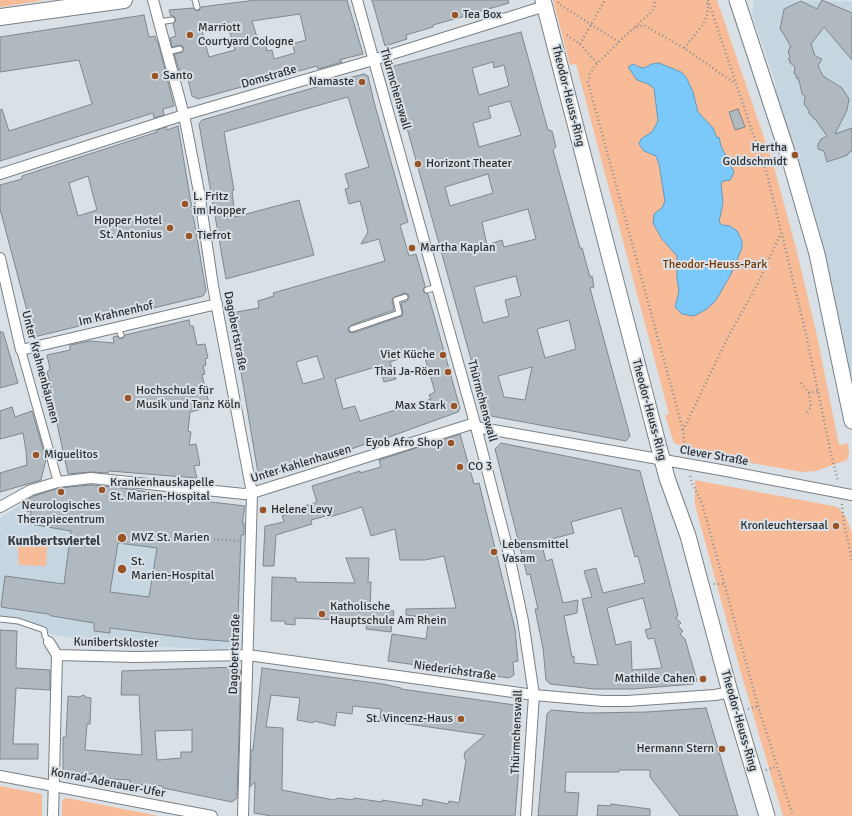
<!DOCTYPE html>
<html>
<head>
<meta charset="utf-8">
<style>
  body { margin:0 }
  canvas { display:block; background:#d9e1e7 }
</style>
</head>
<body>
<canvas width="852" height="816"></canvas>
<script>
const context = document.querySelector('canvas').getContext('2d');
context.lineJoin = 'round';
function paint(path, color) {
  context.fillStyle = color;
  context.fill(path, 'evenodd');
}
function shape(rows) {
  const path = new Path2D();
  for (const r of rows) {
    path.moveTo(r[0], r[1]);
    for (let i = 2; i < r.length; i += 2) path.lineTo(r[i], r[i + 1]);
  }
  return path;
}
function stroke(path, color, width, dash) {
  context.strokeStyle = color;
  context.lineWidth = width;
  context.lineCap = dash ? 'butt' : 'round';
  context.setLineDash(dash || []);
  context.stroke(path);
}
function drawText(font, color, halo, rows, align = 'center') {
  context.font = font + ' Signika,sans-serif';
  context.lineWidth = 4;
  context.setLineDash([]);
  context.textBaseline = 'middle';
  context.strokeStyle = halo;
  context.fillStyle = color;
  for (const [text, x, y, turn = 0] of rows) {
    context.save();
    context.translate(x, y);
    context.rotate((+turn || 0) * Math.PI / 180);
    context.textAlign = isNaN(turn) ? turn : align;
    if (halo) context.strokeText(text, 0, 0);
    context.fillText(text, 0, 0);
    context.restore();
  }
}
paint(shape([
  [754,0,852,1,852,397,779,114,775,81,752,15],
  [90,484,113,486,203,501,245,506,243,651,130,645,126,648,96,641,58,636,16,623,0,621,0,518,34,496,57,487]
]), '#c6d6e0');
paint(shape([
  [0,0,45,0,0,7],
  [553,0,717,0,774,167,796,248,816,331,839,445,848,443,849,453,847,460,816,471,802,472,712,456,674,443,665,415,669,414,591,121,576,64,570,65],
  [695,480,833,506,839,508,846,517,852,533,852,816,783,816,741,673,695,505],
  [17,539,47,546,46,566,19,565],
  [0,786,42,794,42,816,0,816],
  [67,798,159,816,62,816,62,801,63,799]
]), '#f7bb97');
const water = shape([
  [659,63,681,72,686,77,693,92,698,112,713,128,717,138,719,137,721,146,734,172,732,177,730,180,723,181,721,184,723,203,719,222,722,225,730,226,737,231,742,241,742,248,731,274,716,300,707,309,694,316,682,314,675,307,679,291,677,279,677,256,662,239,653,223,654,214,662,208,665,201,659,164,656,156,644,151,639,144,641,139,652,132,658,121,654,88,648,84,637,80,628,67,633,64,639,67,644,68,652,64,659,63]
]);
paint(water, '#7bc9fa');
stroke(water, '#639bbe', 1);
const building = shape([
  [256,0,347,0,363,54,339,60,342,62,318,69,317,66,198,99,192,96,186,71,180,73,174,54,182,52,184,48,181,45,172,47,170,38,176,36,173,24,176,20,174,16,171,16,169,10,193,8,195,10,198,11,200,9,201,7,256,0],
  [300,14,306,40,292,44,295,53,274,59,272,50,267,51,265,42,259,44,252,21,300,14],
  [227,23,235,50,209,57,201,27,227,23],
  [372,0,508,0,509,3,478,12,479,14,465,18,465,16,433,25,433,27,406,35,407,39,385,46,372,0],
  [822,0,852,13,852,60,824,27,811,44,815,56,822,59,818,66,823,76,842,88,849,99,847,110,835,134,852,128,852,151,848,153,848,155,827,162,824,151,818,149,818,144,821,139,827,136,815,119,814,119,810,114,809,114,809,111,804,104,805,96,802,94,799,80,798,80,798,77,796,78,796,74,794,74,795,67,789,62,791,61,788,59,790,57,788,51,790,50,789,48,791,47,785,36,780,29,784,9,801,1,817,9,822,0],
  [144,15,149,37,155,36,157,42,158,42,174,106,163,109,164,115,154,118,153,113,0,161,0,110,2,109,9,131,92,104,79,60,0,72,0,37,144,15],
  [521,32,548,130,552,131,556,147,553,150,580,248,582,248,590,277,592,276,594,287,590,288,630,436,626,441,491,416,485,410,391,70,394,66,521,32],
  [493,62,494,68,504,65,509,86,479,95,472,68,493,62],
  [510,101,521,135,479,147,473,123,491,118,488,107,510,101],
  [488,174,493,193,450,206,445,187,488,174],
  [528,209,536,239,504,247,502,240,487,245,482,222,528,209],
  [516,276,521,296,505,300,509,316,483,323,474,287,516,276],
  [569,320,576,349,545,358,537,329,569,320],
  [532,367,525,400,504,397,498,376,532,367],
  [364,74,368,76,374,102,408,222,400,225,409,256,416,254,425,286,423,291,425,293,428,294,460,408,458,412,367,445,366,444,287,470,262,475,258,473,231,313,259,308,258,301,274,296,273,293,385,261,379,239,361,244,368,232,360,201,349,204,345,189,349,188,345,174,369,167,348,97,224,132,234,190,232,190,235,217,299,200,314,255,226,279,199,124,202,120,323,85,322,82,331,79,333,82,364,74],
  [404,293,408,294,409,297,407,301,401,303,403,312,402,316,353,333,349,332,348,328,351,325,394,310,392,301,393,298,404,293],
  [423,351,435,392,429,395,431,399,360,421,355,406,343,409,335,379,379,366,384,382,396,379,390,362,423,351],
  [317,356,324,378,303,384,296,362,317,356],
  [738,109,745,127,735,130,729,112,738,109],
  [178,126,206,291,203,296,34,337,0,209,0,185,22,179,22,176,157,132,157,130,166,127,167,130,178,126],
  [88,176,97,210,78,216,69,183,88,176],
  [189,320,190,326,193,326,197,345,205,344,208,358,205,359,206,365,203,366,205,374,202,375,210,407,190,412,188,431,191,432,189,445,196,444,200,465,194,466,197,478,109,471,108,473,90,472,68,474,51,396,42,397,51,386,47,372,50,369,47,355,70,350,70,345,90,341,114,343,113,337,117,336,119,338,122,339,125,335,189,320],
  [0,332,3,332,18,383,0,388,0,332],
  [12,407,15,417,32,411,46,459,41,480,0,492,0,473,27,465,26,451,23,433,0,439,0,411,12,407],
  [460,434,474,484,479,483,515,629,518,661,513,662,514,675,509,678,388,661,392,634,426,639,429,618,406,615,406,609,456,608,444,556,425,560,400,560,395,529,371,536,362,507,327,518,326,516,311,520,312,524,276,535,274,566,263,566,265,526,284,522,282,516,303,509,302,507,317,502,312,486,360,471,360,473,381,467,379,460,460,434],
  [501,443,640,471,678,615,676,618,681,623,678,626,683,631,680,634,685,639,697,681,694,684,633,689,594,689,550,684,546,680,543,648,535,609,538,609,530,574,527,575,495,449,501,443],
  [621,508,635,557,638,556,645,583,603,593,596,568,584,571,592,597,582,599,598,665,574,663,574,656,572,657,564,616,577,613,578,600,563,603,552,559,546,561,541,542,574,533,571,522,621,508],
  [643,598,651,628,645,630,648,639,654,638,662,668,632,670,631,641,616,645,607,608,643,598],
  [91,485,123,488,203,501,245,506,242,523,244,523,244,535,241,535,237,642,196,639,110,628,110,633,94,631,94,623,52,616,48,614,1,607,5,576,64,584,71,531,30,524,31,511,26,510,28,499,34,496,59,488,91,485],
  [118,543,157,548,149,597,110,592,118,543],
  [346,558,369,558,368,582,371,582,370,610,394,611,391,632,366,629,368,621,295,618,295,625,285,624,285,621,271,621,272,577,296,578,296,582,355,583,346,558],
  [0,630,17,631,16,668,50,670,50,690,16,688,13,744,38,744,38,759,0,759,0,630],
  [236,667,241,671,237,798,232,802,163,788,162,786,130,784,130,780,95,778,95,774,63,773,63,737,66,737,68,696,79,697,84,695,85,697,91,698,90,724,87,724,85,750,142,755,139,695,121,695,122,671,236,667],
  [192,730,192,752,181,752,181,758,157,760,155,731,192,730],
  [262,668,383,684,401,688,401,689,515,705,519,709,520,754,515,816,272,816,254,813,255,782,250,787,251,750,253,750,262,668],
  [271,695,300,698,297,720,313,723,314,721,335,726,337,712,352,714,353,706,381,709,380,720,485,735,465,752,464,758,466,760,459,803,449,801,448,804,423,799,422,806,382,800,382,802,354,798,353,800,338,798,334,800,282,790,283,728,266,727,271,695],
  [706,708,738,816,680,816,650,777,650,770,619,770,619,772,566,772,565,792,579,793,577,816,538,816,547,714,551,710,587,713,647,712,706,708],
  [611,804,650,809,650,816,597,816,598,805,611,806,611,804]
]);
paint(building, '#b0b9bf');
stroke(building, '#7f878d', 1);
const service = shape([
  [195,0,197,7],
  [159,22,172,20],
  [167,52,180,49],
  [427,290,437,287],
  [118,327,121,335],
  [352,329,399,313,396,300,405,297],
  [0,619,18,621,44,630,45,636,49,642]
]);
const pedestrian = shape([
  [21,350,58,482]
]);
const minor = shape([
  [153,0,184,115,199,192,213,286,252,493,243,816],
  [357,0,476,427,508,550,523,621,534,695,526,816],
  [0,174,184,115,373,60,545,6],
  [0,258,21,350,217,304],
  [476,427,721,470,852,495],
  [0,507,31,490,58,482,91,478,244,494,252,493,475,423],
  [49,642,57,655],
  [57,655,135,657,248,655,534,695,603,701,627,701,715,695,730,692],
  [0,776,212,816],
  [53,816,57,655]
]);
const secondary = shape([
  [543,0,662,459,667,478,688,536,730,692,767,816],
  [737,0,791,164,817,254,852,421]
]);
const primary = shape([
  [0,17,124,0]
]);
stroke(service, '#798086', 7);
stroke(pedestrian, '#798086', 10);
stroke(minor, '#798086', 12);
stroke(secondary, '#798086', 17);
stroke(primary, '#798086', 18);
stroke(shape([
  [708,0,736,83],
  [558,2,559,4,619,42],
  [635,27,654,9,655,0],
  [631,30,593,68,590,74,588,82,683,430],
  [630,31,638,26,645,26,684,48,736,84,766,171,776,210,806,334,831,454,838,481],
  [567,35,580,44,597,63],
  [580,44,605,0],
  [684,48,702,26,707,16,708,8,707,0],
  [801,383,809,393],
  [807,412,811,407,809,393,818,391],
  [686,454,683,430,728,337,757,285,781,233],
  [690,476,692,483,702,503,758,706,793,816],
  [842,504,844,524,852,560],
  [27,524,28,510],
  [210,539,240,541],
  [714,584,725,584],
  [95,645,96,634],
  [748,709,758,706],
  [766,770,777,766]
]), '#888e93', 2.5, [1, 3]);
stroke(service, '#fff', 5);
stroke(pedestrian, '#fff', 8);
stroke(minor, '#fff', 10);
stroke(secondary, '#fff', 15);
stroke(primary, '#fff', 16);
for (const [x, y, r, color] of [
  [455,15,4,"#985427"],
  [190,35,4,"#985427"],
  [155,76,4,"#985427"],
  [362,82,4,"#985427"],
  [795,155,4,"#985427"],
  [418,164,4,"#985427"],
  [185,204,4,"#985427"],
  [170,228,4,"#985427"],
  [189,236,4,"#985427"],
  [412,248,4,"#985427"],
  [443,355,4,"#985427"],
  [448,372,4,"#985427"],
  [128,398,4,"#985427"],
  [454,406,4,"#985427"],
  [451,443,4,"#985427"],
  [36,455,4,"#985427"],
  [460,467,4,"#985427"],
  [102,490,4,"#985427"],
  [61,492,4,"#985427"],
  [263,510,4,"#985427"],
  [836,526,4,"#985427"],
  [122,538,5,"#985427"],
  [494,552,4,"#985427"],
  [122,569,5,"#985427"],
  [322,614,4,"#985427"],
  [703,679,4,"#985427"],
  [461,719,4,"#985427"],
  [722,749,4,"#985427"]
]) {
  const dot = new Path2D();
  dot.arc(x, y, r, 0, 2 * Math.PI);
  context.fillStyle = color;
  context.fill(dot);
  stroke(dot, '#d9e1e7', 1.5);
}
drawText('12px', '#2c2f32', '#d9e1e7', [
  ["Tea Box",463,15],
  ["Marriott",198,28],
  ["Courtyard Cologne",198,42],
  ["Santo",163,76],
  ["Namaste",354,82,"right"],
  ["Hertha",787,148,"right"],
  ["Goldschmidt",787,162,"right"],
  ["Horizont Theater",426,164],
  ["L. Fritz",193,197],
  ["im Hopper",193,211],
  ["Hopper Hotel",162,221,"right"],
  ["St. Antonius",162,235,"right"],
  ["Tiefrot",197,236],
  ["Martha Kaplan",420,248],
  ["Viet Küche",435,355,"right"],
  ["Thai Ja-Röen",440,372,"right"],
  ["Hochschule für",136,391],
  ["Musik und Tanz Köln",136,405],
  ["Max Stark",446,406,"right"],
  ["Eyob Afro Shop",443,443,"right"],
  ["Miguelitos",44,455],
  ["CO 3",468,467],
  ["Krankenhauskapelle",110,483],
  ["St. Marien-Hospital",110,497],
  ["Neurologisches",61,506,"center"],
  ["Therapiecentrum",61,520,"center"],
  ["Helene Levy",271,510],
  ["Kronleuchtersaal",828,526,"right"],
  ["MVZ St. Marien",131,538],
  ["Lebensmittel",502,545],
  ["Vasam",502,559],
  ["St.",131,562],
  ["Marien-Hospital",131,576],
  ["Katholische",330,607],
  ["Hauptschule Am Rhein",330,621],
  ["Mathilde Cahen",695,679,"right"],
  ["St. Vincenz-Haus",453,719,"right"],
  ["Hermann Stern",714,749,"right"]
], 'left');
drawText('12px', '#2c2f32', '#d9e1e7', [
  ["Domstraße",269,77,-16],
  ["Thürmchenswall",395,89,74],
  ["Theodor-Heuss-Ring",568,96,76],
  ["Im Krahnenhof",116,314,-13],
  ["Dagobertstraße",235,331,79],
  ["Unter Krahnenbäumen",40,367,75],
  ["Thürmchenswall",482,401,75],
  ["Theodor-Heuss-Ring",649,410,75],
  ["Clever Straße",714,456,10],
  ["Unter Kahlenhausen",301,464,-17],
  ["Kunibertskloster",116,643,1],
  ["Dagobertstraße",235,654,-88],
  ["Niederichstraße",455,671,8],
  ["Theodor-Heuss-Ring",739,721,74],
  ["Thürmchenswall",517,732,-88],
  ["Konrad-Adenauer-Ufer",108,783,11]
]);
drawText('12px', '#763500', '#d9e1e7', [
  ["Theodor-Heuss-Park",715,265]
]);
drawText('bold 13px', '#383f44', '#d9e1e7', [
  ["Kunibertsviertel",54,542]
]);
</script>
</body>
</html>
